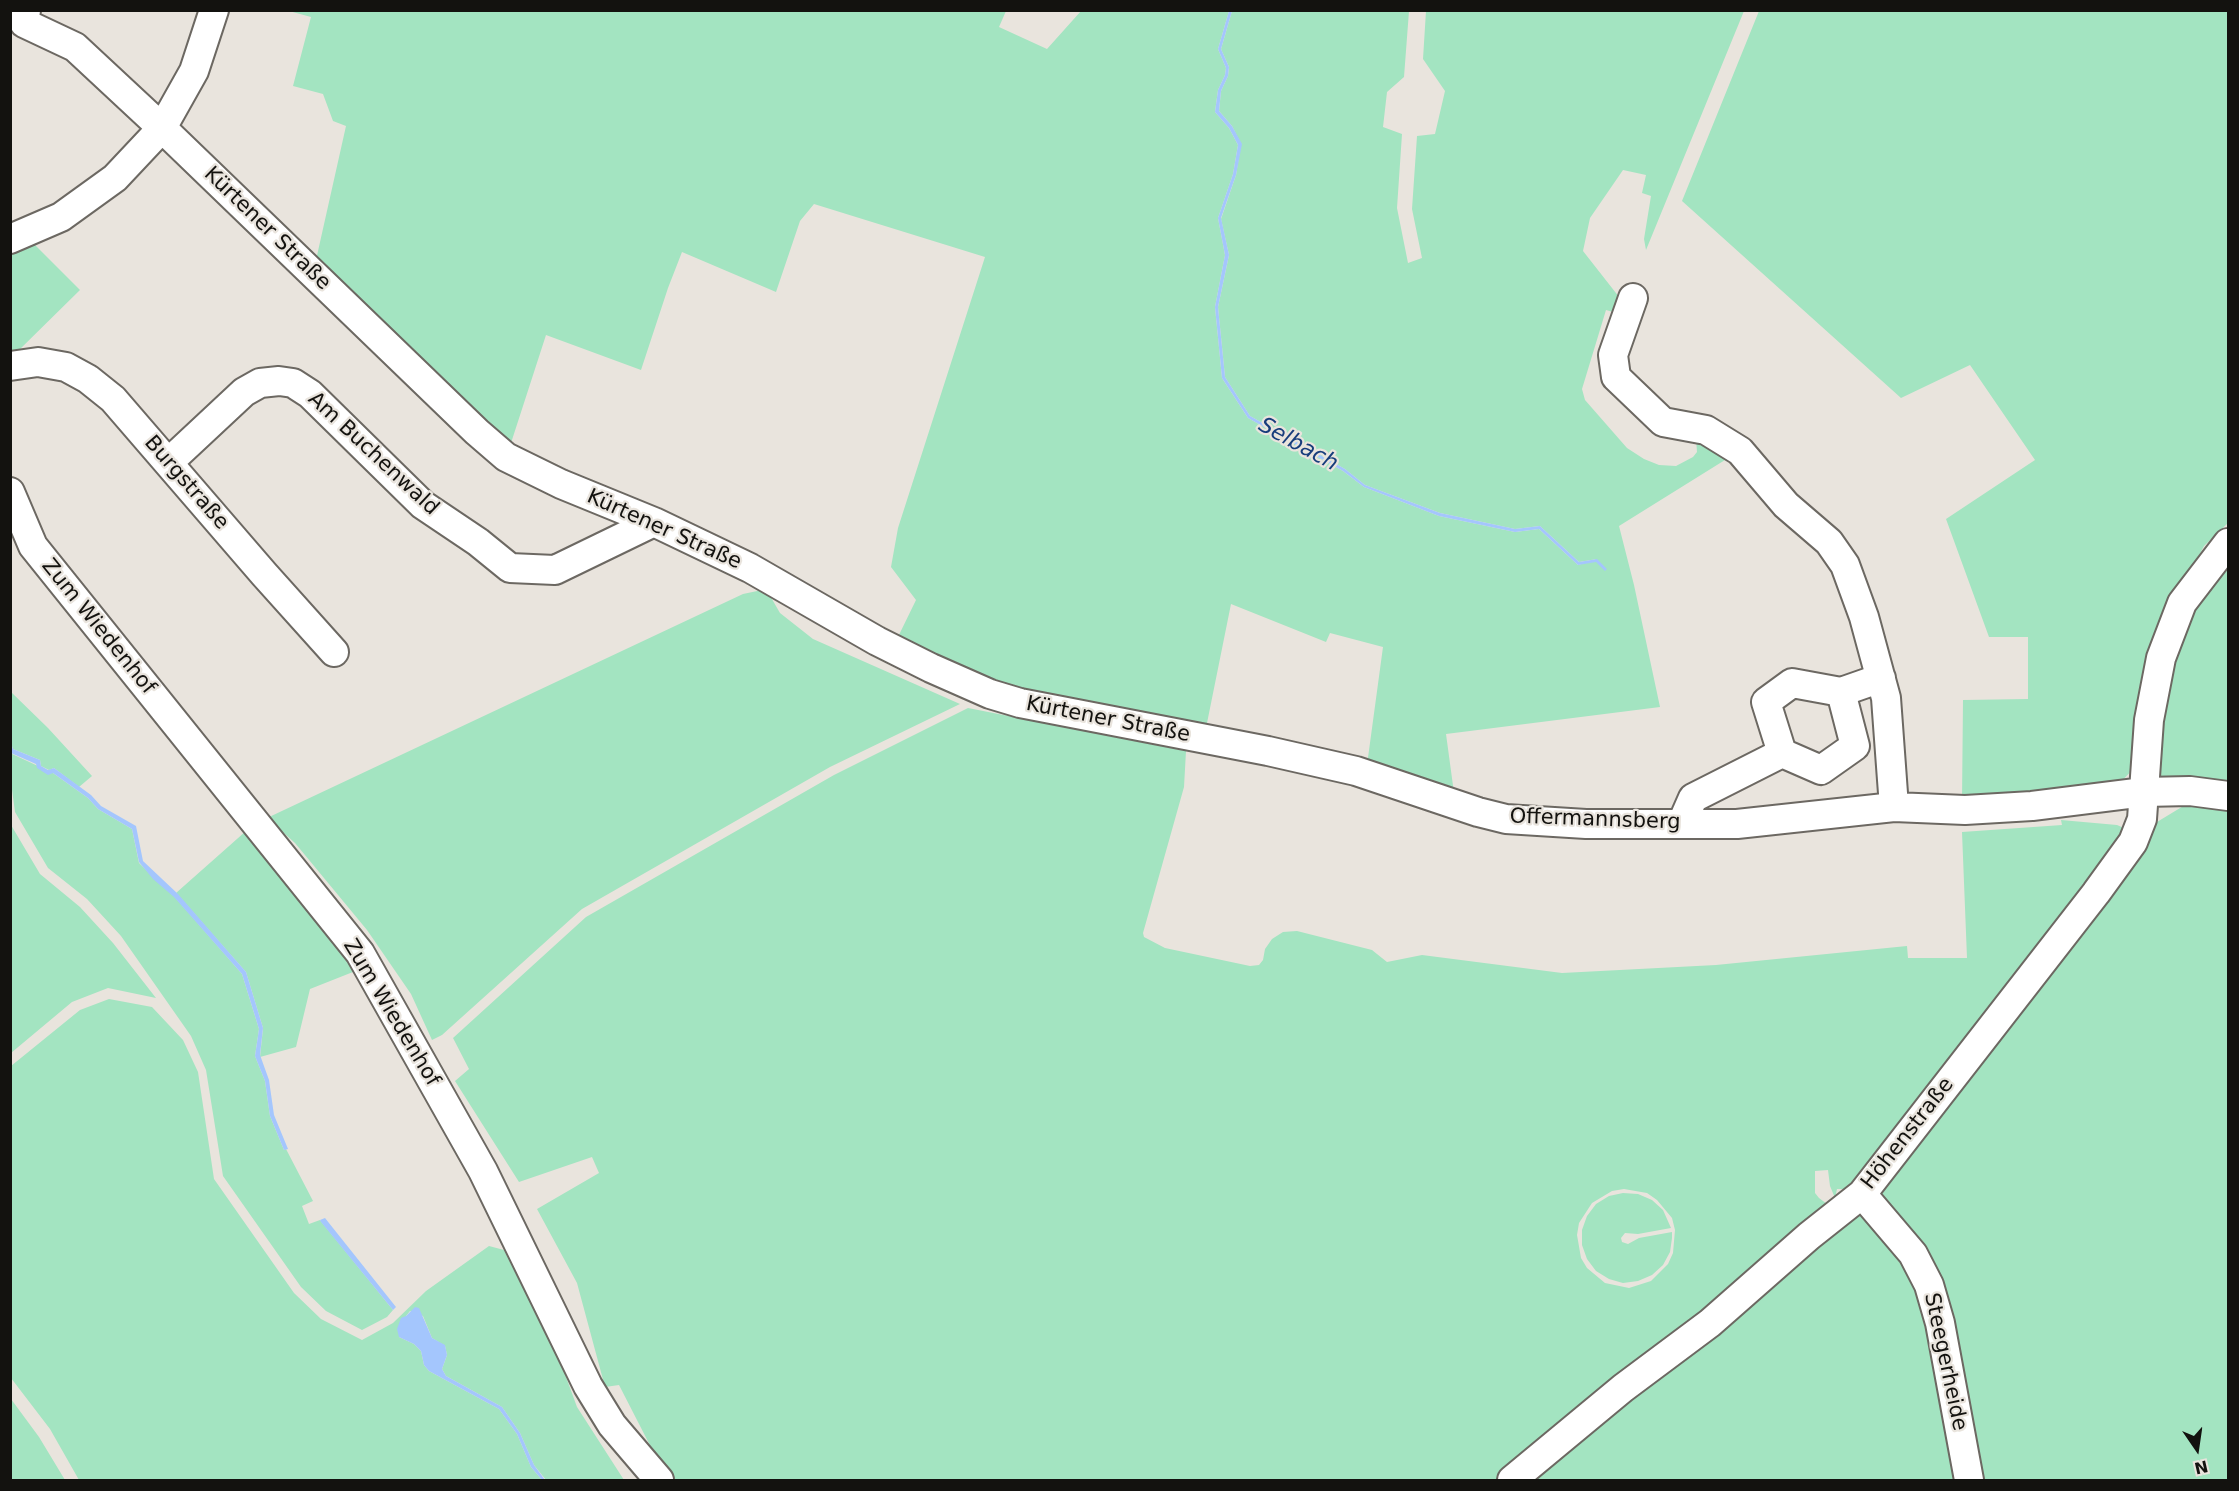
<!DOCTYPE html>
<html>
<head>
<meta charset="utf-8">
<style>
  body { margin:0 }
  #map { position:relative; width:2239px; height:1491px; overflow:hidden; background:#e9e4dd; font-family:"DejaVu Sans",sans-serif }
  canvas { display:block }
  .frame { position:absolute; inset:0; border:12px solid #13120f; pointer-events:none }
  .north { position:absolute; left:2167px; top:1419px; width:60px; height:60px; -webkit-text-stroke:4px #e9e4dd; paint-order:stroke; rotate:167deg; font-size:16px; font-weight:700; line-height:24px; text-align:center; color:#13120f }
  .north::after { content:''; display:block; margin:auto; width:21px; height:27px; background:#13120f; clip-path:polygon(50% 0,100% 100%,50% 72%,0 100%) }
</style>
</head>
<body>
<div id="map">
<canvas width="2239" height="1491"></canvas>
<div class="frame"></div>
<div class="north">N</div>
</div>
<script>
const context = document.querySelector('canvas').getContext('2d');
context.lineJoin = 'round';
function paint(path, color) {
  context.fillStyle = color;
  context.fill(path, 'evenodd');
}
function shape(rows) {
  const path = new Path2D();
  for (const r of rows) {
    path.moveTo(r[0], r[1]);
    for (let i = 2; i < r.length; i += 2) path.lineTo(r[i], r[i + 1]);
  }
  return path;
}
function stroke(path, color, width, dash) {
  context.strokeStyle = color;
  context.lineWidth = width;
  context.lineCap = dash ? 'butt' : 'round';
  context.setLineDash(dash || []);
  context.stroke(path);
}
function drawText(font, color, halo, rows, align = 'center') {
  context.font = font + ' "DejaVu Sans",sans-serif';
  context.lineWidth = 4.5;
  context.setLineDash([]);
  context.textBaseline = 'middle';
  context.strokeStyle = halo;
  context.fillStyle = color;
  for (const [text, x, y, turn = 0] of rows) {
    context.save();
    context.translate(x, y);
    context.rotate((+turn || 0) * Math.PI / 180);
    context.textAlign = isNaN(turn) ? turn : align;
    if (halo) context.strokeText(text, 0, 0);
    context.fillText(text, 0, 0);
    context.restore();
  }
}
paint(shape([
  [289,11,1006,11,999,27,1047,49,1081,11,1229,11,1218,49,1226,68,1225,75,1218,90,1215,112,1229,128,1238,145,1233,174,1218,218,1225,255,1215,307,1222,378,1248,418,1343,471,1364,487,1439,516,1515,532,1539,529,1578,565,1597,559,1579,562,1540,526,1515,529,1440,513,1365,485,1345,469,1250,416,1225,377,1218,307,1229,255,1221,219,1236,175,1241,144,1232,126,1219,111,1221,91,1228,76,1229,67,1221,49,1232,11,1409,11,1404,77,1387,92,1383,127,1402,134,1397,208,1408,263,1422,258,1412,209,1417,136,1435,134,1445,91,1423,59,1426,11,1744,11,1646,250,1644,239,1651,196,1642,193,1646,175,1623,170,1590,218,1583,251,1623,302,1620,314,1606,310,1582,389,1585,400,1627,448,1644,459,1659,465,1676,466,1693,457,1697,452,1696,438,1733,455,1619,526,1634,585,1660,707,1446,734,1454,793,1367,765,1383,647,1330,633,1326,642,1231,604,1206,728,1011,688,897,639,916,600,891,567,898,528,985,257,814,204,800,221,776,292,682,252,668,288,641,370,546,335,511,443,487,430,316,260,346,126,333,121,323,94,293,86,311,17],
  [1759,11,2228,11,2228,523,2204,546,2181,589,2136,766,2119,784,1962,801,1963,700,2028,699,2028,637,1989,637,1946,519,2035,460,1970,365,1901,398,1682,201],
  [35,245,80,290,16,353,11,351,10,253],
  [2228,552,2228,785,2194,776,2154,778,2152,758,2178,635],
  [762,590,769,594,780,613,813,639,960,704,830,767,582,909,442,1035,432,1040,411,994,367,930,295,843,267,818,743,594],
  [10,691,48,728,92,776,79,787,54,768,49,770,41,766,40,760,13,749,10,741],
  [968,708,1186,751,1184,787,1143,933,1144,937,1165,948,1250,966,1259,965,1263,960,1265,949,1272,939,1283,932,1297,931,1372,950,1387,962,1422,955,1562,973,1716,965,1907,946,1908,958,1967,958,1962,832,2062,825,2061,820,2117,825,2124,828,2127,836,1847,1194,1843,1189,1837,1189,1835,1198,1830,1186,1828,1170,1815,1171,1815,1193,1819,1198,1831,1207,1497,1480,676,1480,657,1459,619,1385,605,1387,577,1283,537,1209,599,1173,592,1157,519,1182,455,1081,469,1069,453,1038,586,917,834,775],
  [1624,1189,1647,1193,1657,1200,1672,1218,1675,1230,1673,1253,1668,1264,1651,1281,1629,1288,1605,1283,1587,1268,1581,1258,1577,1235,1579,1223,1592,1203,1612,1191],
  [10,753,53,773,88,798,98,809,132,829,139,863,174,896,242,974,259,1029,255,1056,265,1081,270,1116,284,1150,286,1149,313,1201,302,1206,309,1224,320,1220,393,1310,387,1317,362,1330,326,1311,301,1287,223,1176,206,1070,191,1036,121,936,87,899,48,868,15,812,11,782],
  [2190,802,2228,805,2228,1480,1976,1480,1949,1348,1881,1210,1880,1184,2157,822],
  [11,825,40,874,80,907,113,943,156,998,108,988,72,1002,11,1053],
  [246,831,358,970,310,989,296,1047,260,1057,263,1028,246,972,176,893],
  [109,999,152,1007,183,1040,198,1072,214,1179,294,1293,321,1319,362,1340,393,1323,426,1291,489,1246,504,1250,558,1355,577,1407,624,1480,546,1480,534,1465,520,1433,502,1407,446,1376,442,1369,447,1355,445,1346,432,1338,423,1316,410,1311,406,1316,399,1337,414,1344,421,1351,424,1365,429,1371,499,1409,517,1434,531,1467,542,1480,79,1480,50,1429,11,1378,11,1066,80,1010],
  [1623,1193,1638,1194,1652,1200,1663,1210,1671,1228,1638,1234,1625,1233,1621,1238,1622,1242,1628,1244,1639,1238,1672,1232,1672,1238,1670,1252,1663,1265,1652,1275,1638,1281,1623,1283,1609,1279,1596,1271,1587,1259,1582,1245,1582,1230,1587,1216,1596,1204,1609,1196],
  [1851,1211,1874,1218,1925,1300,1960,1480,1522,1480],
  [11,1399,39,1437,65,1480,11,1480]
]), '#a3e4c1');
paint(shape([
  [1229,11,1232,11,1221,49,1229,67,1228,76,1221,91,1219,111,1232,126,1242,144,1236,175,1221,218,1229,255,1218,307,1225,377,1250,416,1345,469,1365,485,1440,513,1515,529,1540,526,1579,562,1597,559,1607,569,1605,571,1596,562,1578,565,1539,529,1515,532,1439,516,1364,487,1343,471,1248,418,1222,378,1215,307,1225,255,1218,218,1233,174,1238,145,1229,128,1215,112,1218,90,1225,75,1226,68,1218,49],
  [10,741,13,749,40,760,41,766,48,770,54,768,91,795,101,806,136,826,143,861,178,894,246,972,263,1028,260,1055,269,1080,274,1115,288,1149,284,1150,270,1116,265,1081,255,1056,259,1029,242,974,174,897,153,879,139,862,132,829,98,809,88,798,53,773,48,775,37,768,36,764,11,753],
  [325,1218,396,1307,393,1310,321,1222,320,1220],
  [415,1307,419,1308,432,1338,445,1345,447,1355,442,1369,446,1376,502,1407,520,1433,534,1465,545,1480,542,1480,531,1467,517,1434,499,1409,429,1371,424,1365,421,1351,414,1344,399,1337,397,1329,401,1318,406,1316]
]), '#a4c6fd');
const minor = shape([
  [26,10,24,23,75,47,162,128,477,432,506,457,561,484,654,522,750,568,877,641,931,668,990,694,1020,703,1268,751,1356,771,1478,812,1506,819,1586,824,1737,824,1894,807,1965,810,2032,806,2144,792,2190,791,2228,796],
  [10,239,61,217,115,178,162,128,194,71,214,10],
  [1633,298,1613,355,1616,377,1663,422,1706,430,1740,451,1786,505,1829,542,1845,565,1864,617,1886,698,1894,807],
  [10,366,38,362,66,367,88,379,113,399,264,574,334,652],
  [169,462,244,392,260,383,279,381,293,383,310,394,423,505,478,542,510,568,555,570,654,522],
  [10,492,33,546,360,953,483,1171,588,1386,612,1425,659,1480],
  [1782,753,1766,702,1792,683,1841,692],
  [1682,823,1693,798,1782,753,1821,770,1855,746,1841,692,1881,678],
  [1862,1194,1913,1254,1929,1285,1940,1323,1969,1480],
  [1512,1480,1623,1388,1710,1323,1809,1236,1862,1194,2096,893,2133,842,2142,819,2149,720,2161,658,2182,603,2228,543]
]);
stroke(minor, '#6c6862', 32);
stroke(minor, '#fff', 28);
drawText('21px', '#13120f', '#e9e4dd', [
  ["Kürtener Straße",267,229,44],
  ["Am Buchenwald",373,454,43],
  ["Burgstraße",186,483,49],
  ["Kürtener Straße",664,530,24],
  ["Zum Wiedenhof",98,627,51],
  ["Kürtener Straße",1108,720,11],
  ["Offermannsberg",1595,820,2],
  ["Zum Wiedenhof",391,1013,59],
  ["Höhenstraße",1908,1134,-52],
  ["Steegerheide",1945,1362,78]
]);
drawText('italic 22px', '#173d7c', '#e9e4dd', [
  ["Selbach",1298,445,29]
]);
</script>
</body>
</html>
